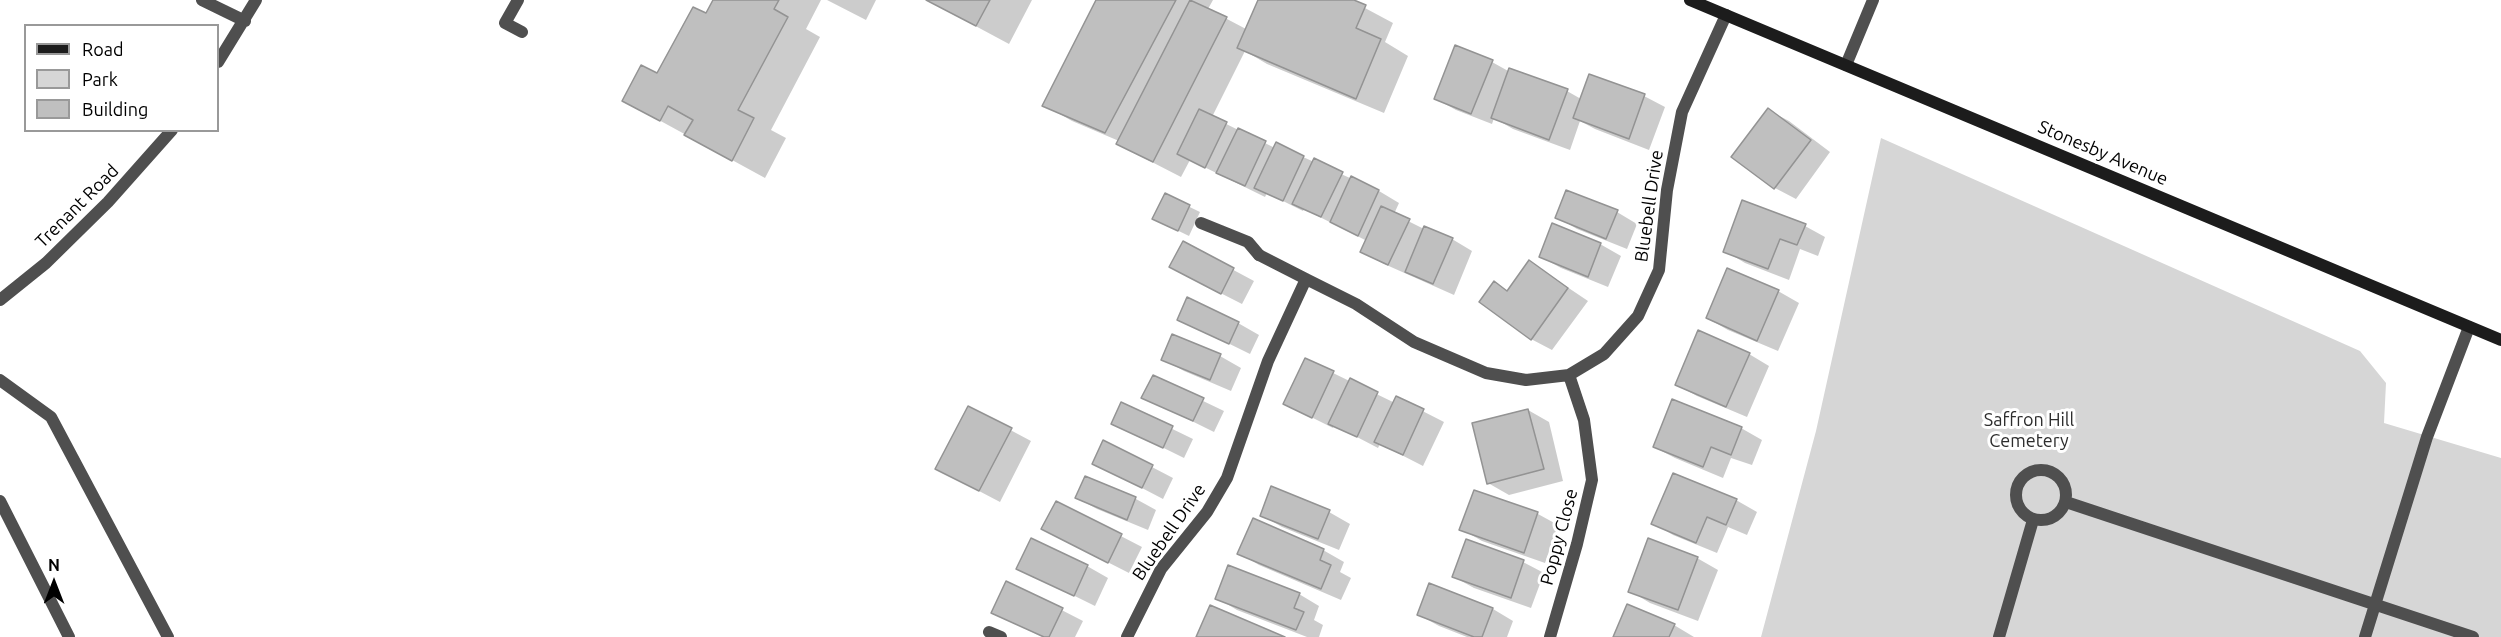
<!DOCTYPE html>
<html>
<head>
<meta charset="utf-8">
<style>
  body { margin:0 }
  #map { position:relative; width:2501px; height:637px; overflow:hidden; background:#fff; font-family:Ubuntu,sans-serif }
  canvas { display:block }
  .legend { position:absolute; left:24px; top:24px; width:195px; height:108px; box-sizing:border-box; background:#fff; border:2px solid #999; margin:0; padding:8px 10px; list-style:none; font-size:18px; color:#000 }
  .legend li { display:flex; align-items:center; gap:12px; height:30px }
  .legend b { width:30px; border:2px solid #999 }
  .north { position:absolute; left:24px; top:553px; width:60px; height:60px; -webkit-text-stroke:4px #fff; paint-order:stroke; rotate:0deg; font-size:16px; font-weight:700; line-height:24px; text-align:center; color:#000 }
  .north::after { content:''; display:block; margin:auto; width:21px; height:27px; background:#000; clip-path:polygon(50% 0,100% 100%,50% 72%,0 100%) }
</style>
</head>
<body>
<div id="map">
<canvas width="2501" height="637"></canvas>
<ul class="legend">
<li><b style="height:8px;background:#1c1c1c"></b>Road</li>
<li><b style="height:16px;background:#d6d6d6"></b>Park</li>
<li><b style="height:16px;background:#bfbfbf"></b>Building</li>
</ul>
<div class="north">N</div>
</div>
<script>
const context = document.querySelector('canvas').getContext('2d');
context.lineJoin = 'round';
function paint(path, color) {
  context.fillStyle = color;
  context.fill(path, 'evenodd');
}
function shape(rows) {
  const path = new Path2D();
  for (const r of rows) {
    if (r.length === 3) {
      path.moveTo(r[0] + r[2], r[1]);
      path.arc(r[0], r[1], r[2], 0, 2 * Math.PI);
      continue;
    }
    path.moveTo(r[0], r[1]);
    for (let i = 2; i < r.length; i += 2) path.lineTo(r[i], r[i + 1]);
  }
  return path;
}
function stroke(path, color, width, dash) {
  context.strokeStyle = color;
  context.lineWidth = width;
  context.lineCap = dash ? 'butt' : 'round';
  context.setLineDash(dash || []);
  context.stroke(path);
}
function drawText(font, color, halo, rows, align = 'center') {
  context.font = font + ' Ubuntu,sans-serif';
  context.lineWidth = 6;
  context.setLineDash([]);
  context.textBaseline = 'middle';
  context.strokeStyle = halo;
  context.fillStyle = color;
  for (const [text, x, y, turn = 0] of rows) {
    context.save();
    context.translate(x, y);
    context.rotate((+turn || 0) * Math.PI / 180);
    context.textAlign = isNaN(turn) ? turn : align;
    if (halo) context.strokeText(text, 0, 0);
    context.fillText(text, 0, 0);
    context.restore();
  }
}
paint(shape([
  [1881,138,2360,351,2386,383,2384,423,2501,458,2501,637,1761,637,1816,431]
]), '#d6d6d6');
paint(shape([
  [715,0,821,0,806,29,820,37,771,130,786,138,765,178,624,101,658,75,707,15],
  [827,0,876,0,866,20],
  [927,0,1032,0,1009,44],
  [1098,0,1213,0,1208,9,1246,29,1259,0,1350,0,1393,23,1385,42,1408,56,1384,113,1267,64,1245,51,1212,117,1275,148,1303,157,1379,191,1399,203,1394,214,1424,229,1452,239,1472,251,1454,295,1382,263,1362,251,1367,241,1304,209,1303,211,1267,193,1265,197,1190,160,1181,177,1146,159,1119,141,1072,121,1044,105],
  [1492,62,1510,72,1567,91,1581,99,1644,96,1665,107,1649,150,1595,129,1580,121,1570,150,1513,129,1494,118,1492,124,1456,110,1436,99],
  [1768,110,1789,121,1830,152,1796,199,1775,188,1733,156],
  [1165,195,1200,212,1189,236,1154,219],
  [1617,212,1637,224,1627,249,1577,229,1557,217],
  [1805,226,1825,237,1818,256,1800,249,1789,280,1745,263,1725,251],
  [1183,243,1254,281,1242,304,1191,278],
  [1600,244,1621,256,1608,287,1561,268,1541,257],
  [1530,262,1588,301,1552,350,1531,339,1495,283,1508,291],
  [1778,291,1799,303,1778,351,1728,330,1707,318],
  [1179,319,1238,323,1259,335,1250,354],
  [1173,336,1220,356,1241,368,1231,391,1184,371,1163,359],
  [1749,354,1769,366,1747,417,1697,396,1677,385],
  [1333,373,1395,403,1397,398,1444,422,1423,466,1380,444,1378,448,1334,425,1333,428,1285,404],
  [1153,377,1224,411,1214,432,1143,397],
  [1673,401,1741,428,1762,440,1752,465,1731,458,1723,478,1675,458,1654,447],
  [1121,404,1193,439,1184,458,1113,423],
  [969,408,1031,441,1000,502,958,480],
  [1528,410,1549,422,1563,481,1509,495,1488,483],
  [1104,442,1173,478,1163,499,1094,463],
  [1673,474,1736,500,1757,512,1747,535,1728,527,1717,553,1673,535,1653,523],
  [1085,478,1136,499,1156,510,1148,530,1097,509,1077,498],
  [1475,492,1538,514,1558,525,1545,563,1482,541,1461,529],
  [1057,503,1142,547,1129,573,1064,540],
  [1329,512,1350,524,1339,550,1282,527,1261,515],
  [1467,541,1523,562,1544,573,1531,608,1474,588,1454,577],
  [1323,550,1344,562,1340,572,1351,578,1341,600,1259,565,1239,553],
  [1697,558,1718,570,1698,621,1650,603,1630,591],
  [1087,566,1108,578,1095,606,1018,568],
  [1007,582,1083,621,1075,637,1042,637,993,612],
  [1430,585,1493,609,1513,621,1507,637,1467,637,1439,626,1419,615],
  [1299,594,1319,606,1314,620,1323,625,1319,637,1307,637,1237,610,1217,598],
  [1674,625,1694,637,1615,637]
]), '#0003');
const building = shape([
  [713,0,779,0,774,9,788,17,738,110,754,118,732,161,684,135,693,120,668,106,660,121,622,101,641,65,657,73,693,7,706,13,713,0],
  [926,0,990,0,976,26,926,0],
  [1096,0,1176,0,1105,133,1042,106,1096,0],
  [1190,0,1227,17,1153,162,1116,144,1190,0],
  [1258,0,1354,0,1366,5,1356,28,1381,39,1356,99,1237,48,1258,0],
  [1455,45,1493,60,1471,114,1434,99,1455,45],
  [1509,68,1568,89,1549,140,1491,118,1509,68],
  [1589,74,1645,94,1629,139,1573,118,1589,74],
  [1768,108,1811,140,1774,189,1731,157,1768,108],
  [1199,109,1227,122,1205,168,1177,154,1199,109],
  [1238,128,1266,141,1245,186,1216,173,1238,128],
  [1276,142,1304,156,1283,201,1254,188,1276,142],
  [1314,158,1343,172,1321,217,1292,204,1314,158],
  [1351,176,1379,190,1358,236,1330,222,1351,176],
  [1566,190,1618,210,1606,239,1555,218,1566,190],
  [1165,193,1190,205,1178,231,1152,219,1165,193],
  [1742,200,1806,224,1797,245,1780,239,1768,269,1723,252,1742,200],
  [1381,206,1410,219,1388,265,1360,252,1381,206],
  [1552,223,1601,243,1588,277,1539,257,1552,223],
  [1424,226,1453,238,1433,284,1405,272,1424,226],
  [1183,241,1234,268,1221,294,1169,267,1183,241],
  [1529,260,1568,288,1531,340,1479,302,1494,281,1507,291,1529,260],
  [1727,268,1779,290,1757,341,1706,318,1727,268],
  [1187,297,1239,322,1229,344,1177,320,1187,297],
  [1698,330,1750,353,1726,407,1675,385,1698,330],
  [1172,334,1221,354,1210,380,1161,360,1172,334],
  [1305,358,1334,371,1312,418,1283,404,1305,358],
  [1153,375,1204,398,1193,421,1141,398,1153,375],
  [1350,378,1378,392,1357,437,1328,424,1350,378],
  [1396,396,1424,409,1403,455,1374,442,1396,396],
  [1672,399,1742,427,1731,455,1711,447,1703,467,1653,447,1672,399],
  [1121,402,1173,426,1163,448,1111,424,1121,402],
  [968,406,1012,428,979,491,935,469,968,406],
  [1528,409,1544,469,1487,484,1472,423,1528,409],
  [1103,440,1153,465,1142,488,1092,464,1103,440],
  [1673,473,1737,499,1726,525,1707,517,1696,543,1651,524,1673,473],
  [1085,476,1136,497,1127,520,1075,498,1085,476],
  [1271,486,1330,510,1318,539,1260,516,1271,486],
  [1474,490,1538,512,1524,553,1459,530,1474,490],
  [1056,501,1122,534,1108,563,1041,529,1056,501],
  [1253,518,1324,549,1320,560,1331,565,1321,589,1237,554,1253,518],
  [1031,538,1088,565,1074,596,1016,569,1031,538],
  [1648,538,1698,557,1678,610,1628,592,1648,538],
  [1466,539,1524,560,1511,598,1452,577,1466,539],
  [1228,565,1300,593,1294,608,1304,612,1296,630,1215,599,1228,565],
  [1006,581,1063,608,1049,637,1044,637,991,613,1006,581],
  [1429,583,1493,608,1482,637,1474,637,1417,615,1429,583],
  [1627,604,1675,624,1669,637,1613,637,1627,604],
  [1210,605,1285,637,1196,637,1210,605]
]);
paint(building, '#bfbfbf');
stroke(building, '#939393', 1.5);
stroke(shape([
  [1201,223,1248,242,1259,255],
  [0,380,51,417,168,637],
  [2041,495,25],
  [0,501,69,637],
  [2066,502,2473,637],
  [989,632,1001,637],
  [1999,637,2033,520],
  [2365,637,2427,437,2469,327]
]), '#4f4f4f', 12);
stroke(shape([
  [202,0,245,21],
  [518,0,505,23,522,32],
  [218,62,256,0],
  [1846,65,1873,0],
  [1259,255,1306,279],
  [0,300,46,263,108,202,172,130],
  [1127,637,1161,569,1207,512,1227,478,1268,361,1306,279,1356,304,1414,342,1486,373,1526,380,1569,375,1604,354,1638,316,1659,270,1667,190,1682,112,1726,15],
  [1550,637,1577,544,1592,480,1584,420,1569,375]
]), '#4f4f4f', 12);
stroke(shape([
  [1690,0,2501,340]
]), '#1c1c1c', 12);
drawText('18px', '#000', '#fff', [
  ["Stonesby Avenue",2103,153,23],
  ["Trenant Road",77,206,-45],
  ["Bluebell Drive",1649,206,-82],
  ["Bluebell Drive",1169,532,-55],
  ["Poppy Close",1559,537,-75]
]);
drawText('18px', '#2d2d2d', '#fff', [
  ["Saffron Hill",2029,420],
  ["Cemetery",2029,441]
]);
</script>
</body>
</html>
